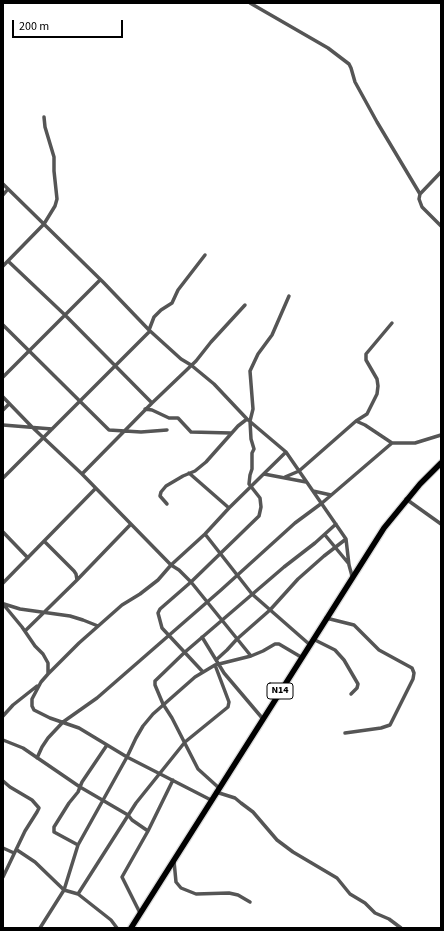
<!DOCTYPE html>
<html>
<head>
<meta charset="utf-8">
<style>
  body { margin:0 }
  #map { position:relative; width:444px; height:931px; overflow:hidden; background:#fff; font-family:"Source Sans 3",sans-serif }
  canvas { display:block }
  .frame { position:absolute; inset:0; border:4px solid #000; pointer-events:none }
  .scale { position:absolute; left:12px; top:20px; width:111px; height:18px; box-sizing:border-box; border:2px solid #000; border-top:0; padding-left:5px; font-size:12px; line-height:14px; white-space:nowrap; color:#000; -webkit-text-stroke:3px #fff; paint-order:stroke }
</style>
</head>
<body>
<div id="map">
<canvas width="444" height="931"></canvas>
<div class="frame"></div>
<div class="scale">200 m</div>
</div>
<script>
const context = document.querySelector('canvas').getContext('2d');
context.lineJoin = 'round';
function shape(rows) {
  const path = new Path2D();
  for (const r of rows) {
    path.moveTo(r[0], r[1]);
    for (let i = 2; i < r.length; i += 2) path.lineTo(r[i], r[i + 1]);
  }
  return path;
}
function stroke(path, color, width, dash) {
  context.strokeStyle = color;
  context.lineWidth = width;
  context.lineCap = dash ? 'butt' : 'round';
  context.setLineDash(dash || []);
  context.stroke(path);
}
function drawText(font, color, halo, rows, align = 'center') {
  context.font = font + ' "Source Sans 3",sans-serif';
  context.lineWidth = 4;
  context.setLineDash([]);
  context.textBaseline = 'middle';
  context.strokeStyle = halo;
  context.fillStyle = color;
  for (const [text, x, y, turn = 0] of rows) {
    context.save();
    context.translate(x, y);
    context.rotate((+turn || 0) * Math.PI / 180);
    context.textAlign = isNaN(turn) ? turn : align;
    if (halo) context.strokeText(text, 0, 0);
    context.fillText(text, 0, 0);
    context.restore();
  }
}
const primary = shape([
  [131,928,384,528,420,484,441,463]
]);
stroke(primary, '#dbdbdb', 8);
stroke(shape([
  [250,3,328,48,349,64,351,68,355,82,377,122,420,194],
  [441,172,420,194,419,199,422,207,441,226],
  [3,184,103,282,149,330,181,359,191,365,214,384,247,419,286,452,346,539,349,565,352,576],
  [3,195,8,189],
  [8,261,65,315,152,403],
  [3,266,44,224,55,206,57,199,54,171,54,157,45,127,44,117],
  [392,323,366,354,366,360,377,379,378,386,377,394,367,414,356,421,365,425,392,443,415,443,441,435],
  [3,325,109,430,141,432,167,430],
  [149,330,154,317,161,310,172,303,178,290,205,255],
  [3,377,100,280],
  [3,397,32,427,82,474,171,565,179,570,191,582,251,656],
  [145,409,152,410,169,418,178,418,191,432,231,433],
  [3,410,9,404],
  [3,425,52,429],
  [189,473,229,508],
  [82,474,152,403,196,361,211,342,245,305],
  [264,474,306,482],
  [285,477,299,471,356,421],
  [3,478,150,331],
  [313,491,331,495],
  [406,499,441,524],
  [167,504,160,496,161,492,166,486,183,476,195,471,206,462,238,426,247,419],
  [3,532,28,558],
  [205,534,252,594,309,644],
  [325,535,349,564],
  [44,541,74,571,76,574,77,580],
  [3,583,95,489],
  [3,604,22,627,35,646,43,654,48,663,48,674,41,682,32,699,32,706,34,710,50,718,79,728,127,757,211,800],
  [4,604,20,609,70,616,83,620,98,626],
  [326,618,354,625,379,650,412,668,414,673,413,679,390,725,381,728,345,733],
  [25,631,77,580,131,524],
  [202,637,224,673,263,719],
  [313,639,335,650,344,660,358,684,357,688,351,694],
  [216,660,227,650,237,639,270,610,298,579,324,556,346,539],
  [203,672,162,628,158,613,160,609,191,582,259,516,261,507,260,498,249,484,250,475,252,469,252,453,254,449,251,439,250,421,253,409,250,371,258,354,272,335,289,296],
  [48,674,79,643,122,605,140,594,158,580,171,565,205,534,229,508,286,452],
  [3,716,13,705,37,686],
  [3,740,23,748,80,787,128,815,132,820,148,831],
  [37,758,42,747,48,738,63,722,97,698,221,590,295,523,322,503,392,443],
  [3,781,10,787,32,800,39,808,37,812,25,831,3,877],
  [219,788,198,769,172,718,163,704,155,685,155,681,185,652,284,567,315,543,336,524],
  [216,792,235,798,241,803,253,812,277,840,293,852,337,878,350,894,365,903,375,913,389,919,401,928],
  [78,845,54,832,54,827,69,803,78,792,82,782,107,745],
  [3,848,14,853],
  [17,850,35,862,64,890,78,894,111,920,117,928],
  [174,861,176,882,181,888,196,894,229,893,238,895,250,902],
  [78,894,136,803,185,742,228,707,229,702,215,665],
  [140,913,122,877,148,831,173,780],
  [40,928,64,890,78,845,127,757,136,738,143,726,153,714,195,677,215,665,251,656,263,651,275,644,279,644,301,657]
]), '#555', 3.5);
stroke(primary, '#000', 5.5);
for (const [x, y, w] of [
  [280,691,26]
]) {
  const box = new Path2D();
  box.roundRect(x - w / 2, y - 8, w, 16, 3);
  context.fillStyle = '#fff';
  context.fill(box);
  stroke(box, '#000', 1);
}
drawText('bold 10px', '#000', null, [
  ["N14",280,691]
]);
</script>
</body>
</html>
